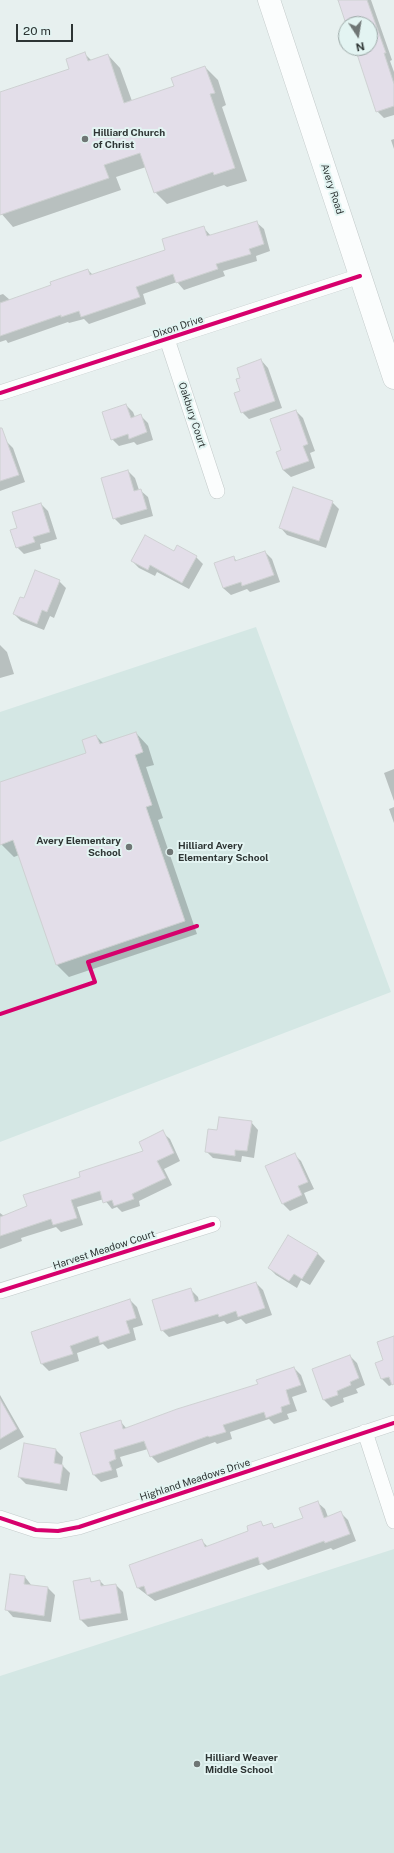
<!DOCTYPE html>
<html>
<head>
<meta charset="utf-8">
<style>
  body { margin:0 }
  #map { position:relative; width:394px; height:1853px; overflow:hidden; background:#e7f0ef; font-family:"Public Sans",sans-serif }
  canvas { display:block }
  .north { position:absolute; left:338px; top:16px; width:40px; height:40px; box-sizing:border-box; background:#e3f4f2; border:1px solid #9ba8a6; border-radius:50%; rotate:168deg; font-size:11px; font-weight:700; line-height:16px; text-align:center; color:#2e3534 }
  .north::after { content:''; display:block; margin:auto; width:14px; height:18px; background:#6f7675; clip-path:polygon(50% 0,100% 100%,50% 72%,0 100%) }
  .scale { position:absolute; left:16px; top:24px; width:57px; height:18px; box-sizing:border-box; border:2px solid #2e3534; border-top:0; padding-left:5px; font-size:12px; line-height:14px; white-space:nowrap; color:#2e3534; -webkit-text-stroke:3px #e3f4f2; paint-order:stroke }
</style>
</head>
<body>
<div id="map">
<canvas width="394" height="1853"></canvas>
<div class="north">N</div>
<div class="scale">20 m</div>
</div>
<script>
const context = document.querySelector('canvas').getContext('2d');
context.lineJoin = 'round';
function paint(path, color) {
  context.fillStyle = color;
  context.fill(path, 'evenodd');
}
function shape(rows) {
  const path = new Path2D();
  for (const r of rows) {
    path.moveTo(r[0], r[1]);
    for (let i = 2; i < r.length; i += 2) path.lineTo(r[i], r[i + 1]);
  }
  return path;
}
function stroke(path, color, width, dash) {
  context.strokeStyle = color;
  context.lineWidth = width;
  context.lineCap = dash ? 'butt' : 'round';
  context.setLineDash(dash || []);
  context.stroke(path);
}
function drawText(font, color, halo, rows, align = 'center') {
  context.font = font + ' "Public Sans",sans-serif';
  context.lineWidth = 4;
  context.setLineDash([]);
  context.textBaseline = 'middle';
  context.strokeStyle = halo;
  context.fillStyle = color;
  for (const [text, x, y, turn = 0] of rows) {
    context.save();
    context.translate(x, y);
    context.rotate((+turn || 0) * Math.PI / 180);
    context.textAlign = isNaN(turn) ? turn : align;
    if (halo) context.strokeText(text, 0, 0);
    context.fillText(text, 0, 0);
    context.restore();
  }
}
paint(shape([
  [256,627,391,992,0,1142,0,712],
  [394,1549,394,1853,0,1853,0,1676]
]), '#d4e7e4');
paint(shape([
  [340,0,371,0,392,60,390,61,394,72,394,115,384,118,377,111,356,48,370,48,370,24,348,24],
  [85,54,92,61,108,55,120,68,132,101,175,86,205,67,218,80,226,105,222,107,247,181,227,187,224,185,167,204,155,192,146,167,116,177,121,190,13,227,0,212,0,93,70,69],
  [394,139,394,149,391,140],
  [256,222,264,229,270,251,256,256,257,261,223,271,225,276,184,290,177,282,143,294,146,304,89,324,84,319,69,323,68,322,8,343,6,340,0,342,0,295,3,294,10,300,52,286,88,270,93,275,167,251,203,227,211,236],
  [261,360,268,368,282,408,249,419,242,412,241,379],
  [126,405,133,412,135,417,141,416,148,423,153,440,137,445,134,442,119,446,112,439],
  [296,411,303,418,315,451,310,453,315,468,291,477,283,470,282,450],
  [6,441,13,448,25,482,0,491,0,443],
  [128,471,135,478,139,490,140,490,148,497,153,516,121,525,114,518],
  [332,502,339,509,326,548,287,535,280,527],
  [41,504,48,511,57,539,40,544,41,549,24,554,17,547],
  [174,552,196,557,203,564,189,589,157,572,155,576,139,568,132,561],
  [265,552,272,559,280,582,250,592,247,589,231,595,223,588,233,557,237,561],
  [59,581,66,588,54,618,50,616,44,630,21,621,14,614,25,599],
  [0,645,7,652,14,674,0,678],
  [136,733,148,746,154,765,146,767,163,818,158,820,197,934,69,977,57,965,19,855,14,857,1,844,0,783,87,753,96,736,104,744],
  [394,769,394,801,384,773],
  [394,807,394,823,389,809],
  [251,1122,258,1130,254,1158,242,1156,241,1162,213,1158,206,1151,218,1131],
  [162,1132,170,1139,180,1161,164,1169,172,1185,139,1201,140,1206,122,1212,117,1207,112,1209,104,1199,77,1207,83,1225,61,1232,56,1227,21,1238,22,1241,0,1249,0,1213,4,1216,28,1207,82,1177,145,1152],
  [294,1154,301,1161,314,1189,304,1193,308,1203,290,1211,283,1204,267,1167],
  [289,1236,318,1254,325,1261,310,1285,301,1280,297,1288,276,1275,269,1268],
  [256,1283,263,1290,272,1315,246,1324,241,1319,227,1324,224,1321,169,1337,162,1330,190,1289,198,1297,199,1302],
  [130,1300,137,1307,143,1325,133,1328,136,1340,108,1349,103,1344,77,1353,79,1361,49,1371,42,1364,32,1333],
  [394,1337,394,1384,389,1386,382,1379,376,1364,384,1361],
  [350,1356,357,1363,365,1385,356,1389,358,1393,343,1398,344,1402,331,1407,324,1400,313,1370],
  [294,1368,301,1375,307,1392,292,1397,297,1411,287,1414,289,1419,274,1424,269,1419,230,1432,232,1439,217,1444,215,1442,158,1463,151,1456,148,1449,120,1457,123,1466,116,1469,118,1477,101,1482,94,1475,81,1434,120,1421,127,1429,259,1385],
  [0,1395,24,1437,0,1450],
  [25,1444,56,1450,63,1457,62,1465,70,1473,67,1491,26,1484,19,1477],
  [317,1502,325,1509,328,1517,341,1513,348,1520,356,1541,333,1550,331,1548,268,1570,262,1564,155,1601,138,1588,202,1541,208,1547,249,1531,261,1523,265,1527,272,1524,275,1528,304,1519],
  [25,1577,32,1586,48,1588,55,1595,51,1622,13,1617,6,1609],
  [89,1579,93,1583,100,1581,105,1586,116,1585,123,1592,128,1620,88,1627,81,1620]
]), '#0003');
const building = shape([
  [338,0,367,0,386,53,384,53,394,84,394,106,376,112,355,48,370,48,370,24,346,24,338,0],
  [85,52,88,61,108,54,124,103,174,86,171,78,205,66,215,93,210,94,235,168,214,175,213,172,154,193,140,153,104,165,109,178,0,215,0,92,69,69,66,59,85,52],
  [257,221,264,244,249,249,251,254,216,264,218,269,176,283,173,274,136,287,140,297,81,317,79,311,61,317,61,315,0,336,0,303,51,285,50,282,88,269,90,275,165,250,162,239,204,226,207,236,257,221],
  [261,359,275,401,241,413,234,393,240,391,236,379,240,378,237,368,261,359],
  [126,404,131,418,141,414,147,432,129,439,128,434,111,440,102,412,126,404],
  [296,410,308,444,303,446,309,461,283,470,276,452,281,450,270,419,296,410],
  [0,428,2,428,19,475,0,481,0,428],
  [128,470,134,491,141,489,147,509,113,519,101,478,128,470],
  [293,487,333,501,319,541,279,528,293,487],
  [41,503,50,532,33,537,35,542,16,548,10,530,17,528,12,512,41,503],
  [145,535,174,551,177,545,197,556,182,583,150,565,148,570,131,561,145,535],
  [265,551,274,575,242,586,241,582,223,588,214,563,234,556,235,561,265,551],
  [35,570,60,580,47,612,42,610,37,624,13,614,20,597,24,598,35,570],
  [136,732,143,752,135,755,152,805,146,807,185,921,56,965,13,840,0,845,0,782,86,753,82,740,96,735,100,744,136,732],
  [219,1117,252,1121,247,1151,235,1150,235,1156,205,1152,208,1129,217,1130,219,1117],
  [163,1130,174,1153,157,1161,166,1178,132,1194,134,1199,114,1206,112,1200,103,1203,100,1191,71,1200,77,1218,53,1225,51,1219,0,1236,0,1217,27,1206,23,1195,80,1177,79,1172,143,1151,139,1142,163,1130],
  [295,1153,308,1182,298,1186,302,1195,282,1204,265,1166,295,1153],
  [288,1235,318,1253,302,1279,294,1274,289,1281,268,1268,288,1235],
  [256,1282,265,1308,238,1317,236,1311,219,1317,218,1314,161,1331,152,1300,191,1288,195,1302,256,1282],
  [130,1299,136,1318,126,1321,130,1333,100,1343,98,1336,70,1346,73,1354,41,1364,31,1332,130,1299],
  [394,1336,394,1384,392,1385,389,1377,381,1379,375,1363,383,1360,377,1342,394,1336],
  [350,1355,359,1378,350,1382,351,1385,337,1391,338,1395,323,1400,312,1369,350,1355],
  [294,1367,301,1385,286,1390,290,1404,281,1407,282,1412,266,1418,264,1412,223,1425,226,1432,209,1437,208,1436,150,1457,144,1441,114,1450,116,1459,109,1462,112,1470,93,1475,80,1433,121,1420,123,1429,177,1409,258,1384,256,1380,294,1367],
  [0,1399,17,1429,0,1439,0,1399],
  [24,1443,56,1449,54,1463,63,1465,60,1484,18,1477,24,1443],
  [318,1501,324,1518,341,1511,350,1534,325,1543,324,1541,260,1564,258,1557,147,1595,144,1586,137,1588,129,1565,202,1539,205,1547,248,1531,247,1526,261,1521,263,1526,272,1523,274,1528,303,1518,299,1508,318,1501],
  [10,1574,25,1576,24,1584,48,1587,44,1616,5,1610,10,1574],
  [90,1578,91,1582,100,1580,101,1586,116,1584,121,1613,80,1620,73,1581,90,1578]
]);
paint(building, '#e3dee9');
stroke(building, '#ced1d2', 1);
const street = shape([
  [167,339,217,491],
  [0,393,360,276],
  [0,1291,213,1224],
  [365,1432,394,1521],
  [0,1518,36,1530,58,1531,79,1527,394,1423]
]);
const primary = shape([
  [269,0,394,378]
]);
stroke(street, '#c3caca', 16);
stroke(primary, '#c3caca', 23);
stroke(street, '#fbfdfd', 15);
stroke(primary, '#fbfdfd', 22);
stroke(shape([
  [0,393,360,276],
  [0,1014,95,982,88,962,197,926],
  [0,1291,213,1224],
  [0,1518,36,1530,58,1531,79,1527,394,1423]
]), '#d6006c', 4);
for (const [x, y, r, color] of [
  [85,139,4,"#6f7675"],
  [129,847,4,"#6f7675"],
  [170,852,4,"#6f7675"],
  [197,1764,4,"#6f7675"]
]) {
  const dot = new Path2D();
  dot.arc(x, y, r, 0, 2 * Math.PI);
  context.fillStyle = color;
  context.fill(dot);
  stroke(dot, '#e3f4f2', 1.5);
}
drawText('bold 10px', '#2e3534', '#e3f4f2', [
  ["Hilliard Church",93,133],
  ["of Christ",93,145],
  ["Avery Elementary",121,841,"right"],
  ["School",121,853,"right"],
  ["Hilliard Avery",178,846],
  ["Elementary School",178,858],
  ["Hilliard Weaver",205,1758],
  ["Middle School",205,1770]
], 'left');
drawText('10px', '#2e3534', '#e3f4f2', [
  ["Avery Road",332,189,72],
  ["Dixon Drive",178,327,-18],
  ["Oakbury Court",192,415,72],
  ["Harvest Meadow Court",104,1250,-18],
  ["Highland Meadows Drive",195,1480,-18]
]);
</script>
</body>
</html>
